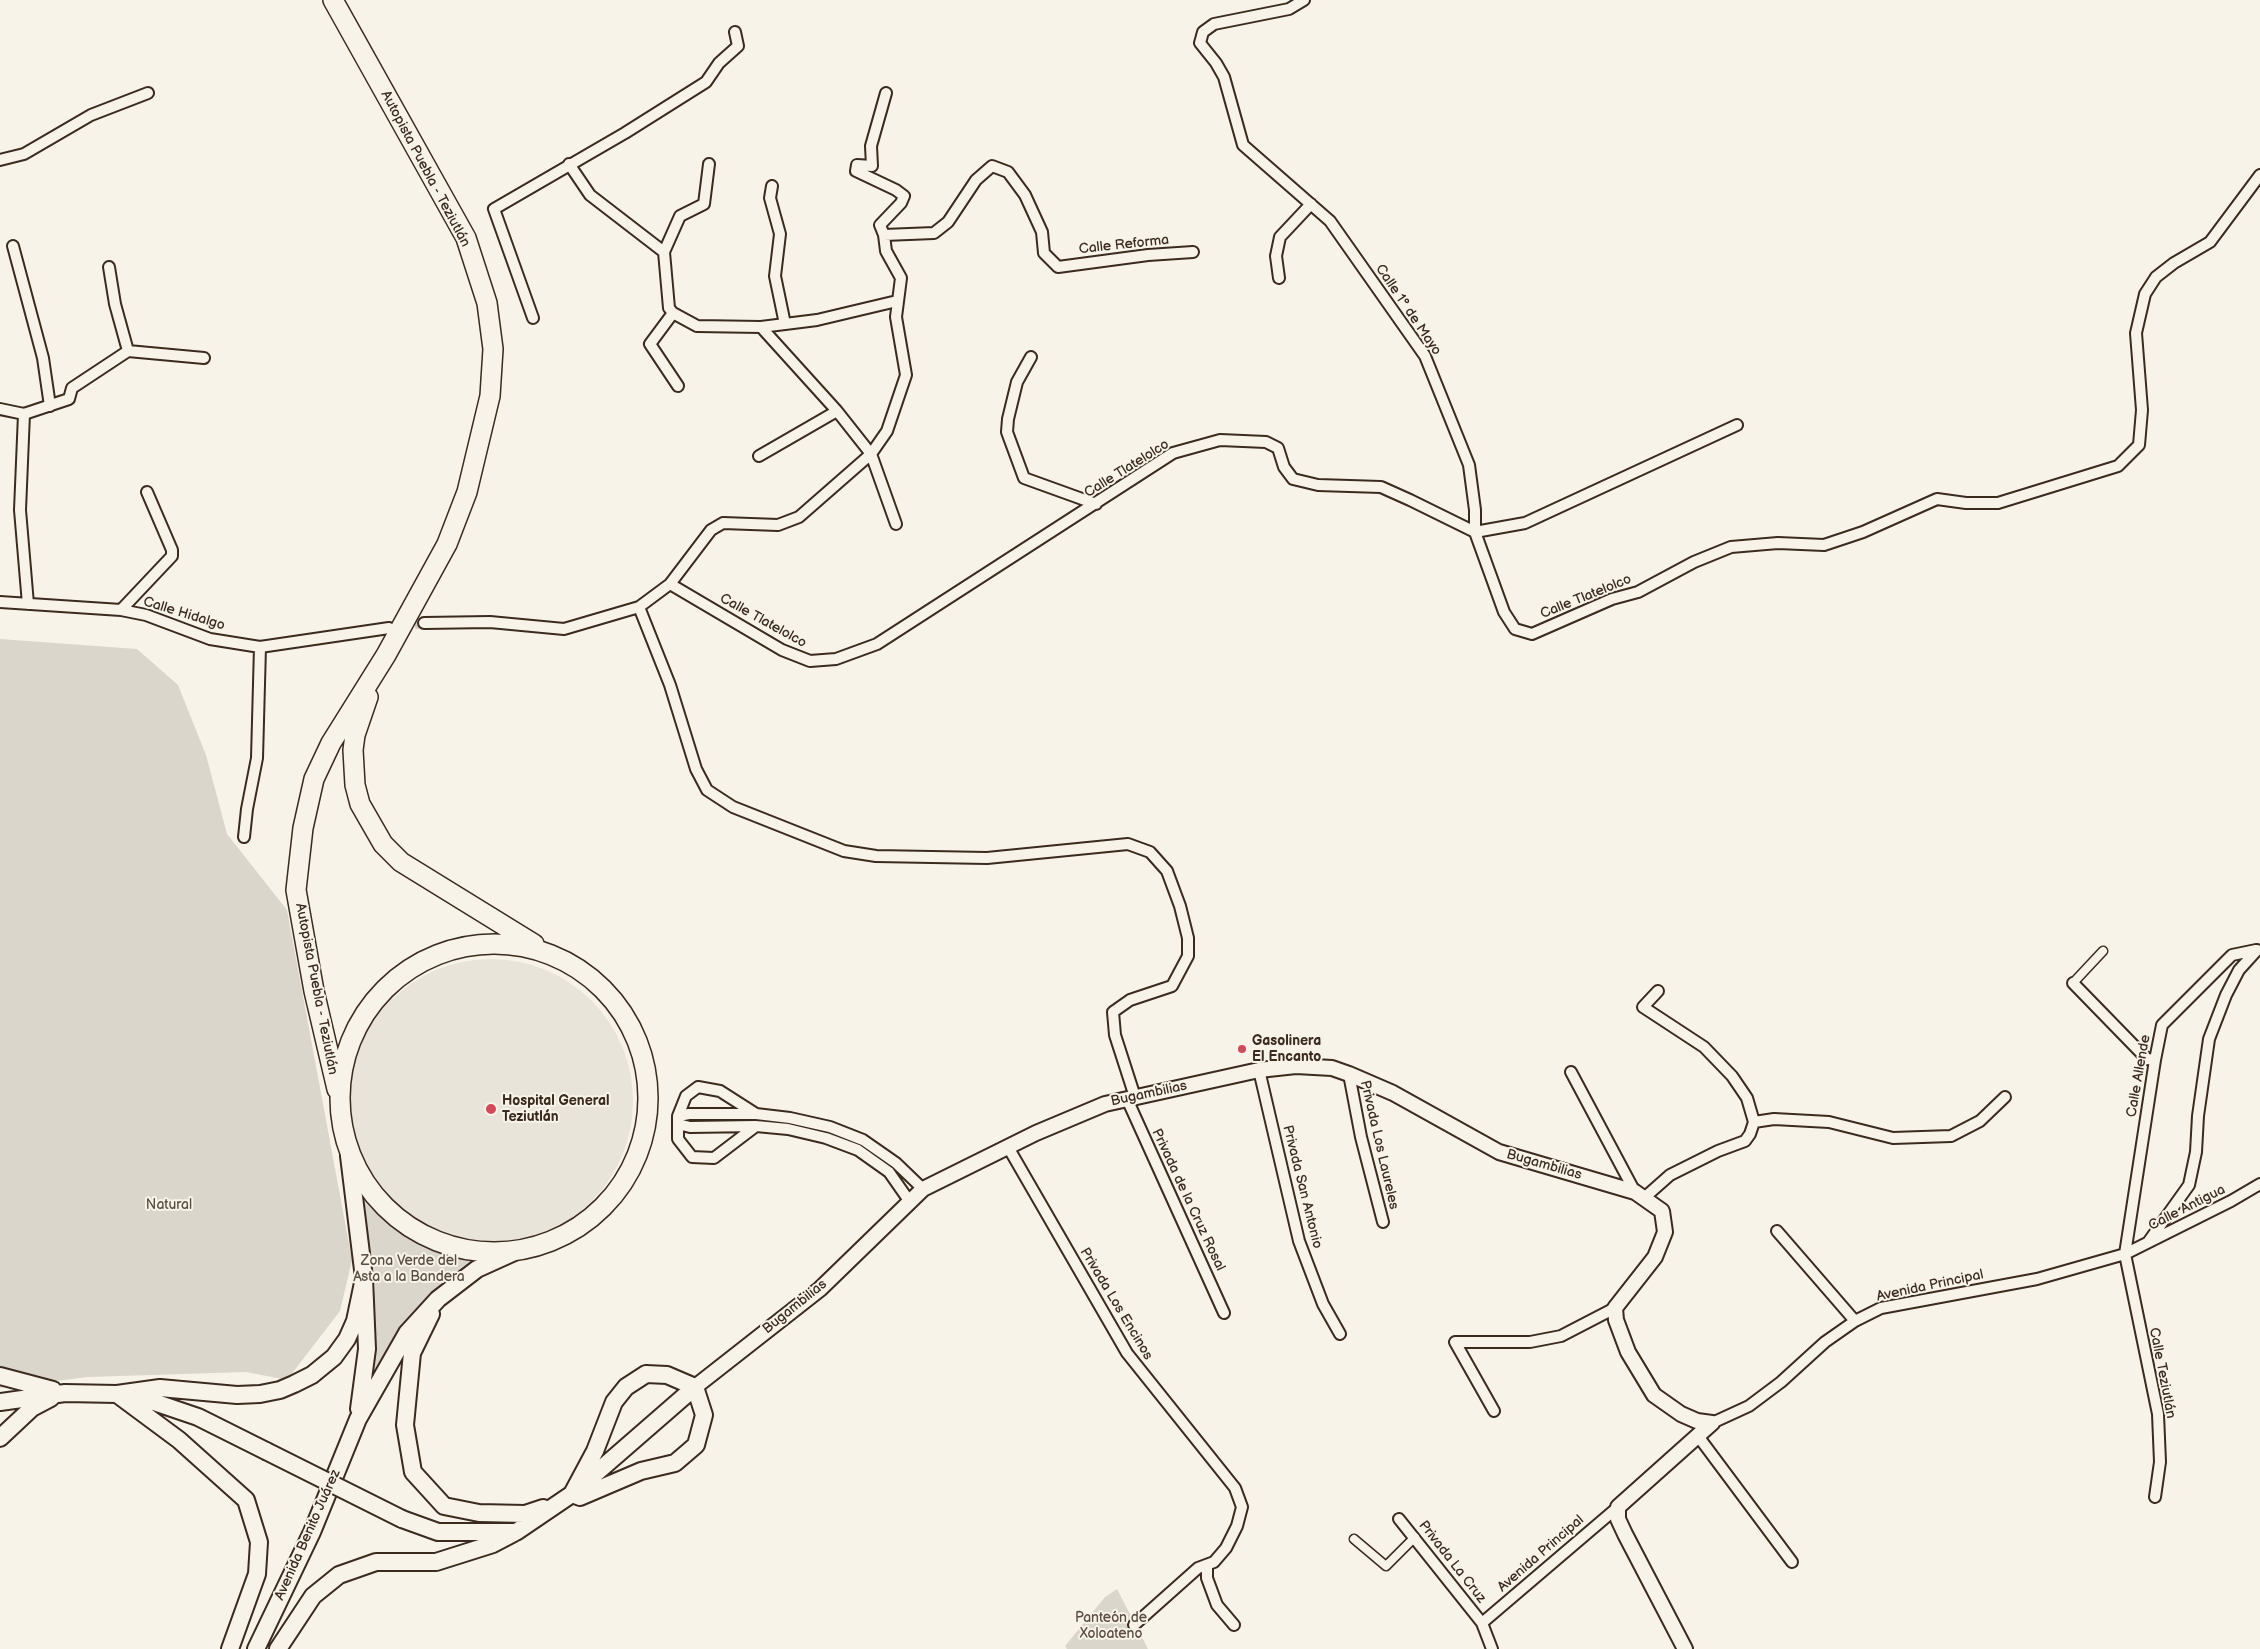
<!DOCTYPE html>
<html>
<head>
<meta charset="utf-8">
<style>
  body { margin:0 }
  canvas { display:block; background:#f7f3e8 }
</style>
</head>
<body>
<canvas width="2260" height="1649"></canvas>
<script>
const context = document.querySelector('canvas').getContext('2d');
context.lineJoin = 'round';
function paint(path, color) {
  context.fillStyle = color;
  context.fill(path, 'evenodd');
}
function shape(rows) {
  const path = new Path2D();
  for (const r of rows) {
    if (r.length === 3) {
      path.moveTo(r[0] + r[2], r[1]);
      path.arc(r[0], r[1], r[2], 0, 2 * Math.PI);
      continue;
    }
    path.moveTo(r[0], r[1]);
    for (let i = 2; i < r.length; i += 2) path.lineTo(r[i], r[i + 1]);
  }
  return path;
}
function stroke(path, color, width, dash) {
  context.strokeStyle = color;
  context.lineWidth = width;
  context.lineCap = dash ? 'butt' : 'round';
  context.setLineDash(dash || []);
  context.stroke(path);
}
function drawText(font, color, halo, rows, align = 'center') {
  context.font = font + ' "Balsamiq Sans",sans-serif';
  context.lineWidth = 4;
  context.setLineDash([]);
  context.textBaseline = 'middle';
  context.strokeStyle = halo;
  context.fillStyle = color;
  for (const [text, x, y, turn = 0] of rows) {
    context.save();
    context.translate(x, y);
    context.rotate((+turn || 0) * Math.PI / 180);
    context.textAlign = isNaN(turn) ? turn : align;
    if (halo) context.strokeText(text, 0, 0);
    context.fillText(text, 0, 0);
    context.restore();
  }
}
paint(shape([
  [491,1101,142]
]), '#e9e4d9');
paint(shape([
  [0,639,137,649,178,685,206,755,227,834,287,910,352,1260,340,1311,287,1380,246,1372,88,1377,0,1388],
  [359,1189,399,1225,450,1249,480,1255,421,1305,372,1378,375,1286],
  [1117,1589,1148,1649,1067,1649,1065,1646,1105,1597]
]), '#dbd6cb');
stroke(shape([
  [400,626,424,623]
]), '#d1cbc0', 10, [10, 5]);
const pedestrian = shape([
  [2073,983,2103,951],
  [1354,1539,1386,1566,1415,1537]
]);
const minor = shape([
  [1304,0,1289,9,1214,24,1203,32,1200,43,1216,63,1224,77,1243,145,1330,221,1425,356,1469,465,1475,510,1475,532,1504,612,1515,629,1532,634,1612,599,1638,592,1694,562,1731,547,1778,543,1824,545,1863,532,1937,499,1966,503,1998,503,2118,466,2139,445,2142,410,2136,333,2145,294,2156,277,2174,263,2210,242,2260,175],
  [0,160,24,154,91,115,148,93],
  [569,164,590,195,664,252,669,308,673,313,697,326,761,327,817,320,897,301],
  [772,186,770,198,780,234,775,276,785,324],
  [884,235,880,225,901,203,904,196,896,190,856,171,857,165,872,166,871,146,886,93],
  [13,246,43,358,50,406],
  [664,252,680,216,704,204,709,164],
  [109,267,115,304,128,351],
  [1279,278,1276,256,1280,237,1311,204],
  [673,313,650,344,678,386],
  [533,318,494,209,625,133,706,82,719,63,738,46,735,32],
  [761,327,837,411,871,454,896,524],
  [1031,357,1017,382,1008,419,1007,432,1024,478,1096,504],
  [0,409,24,414,69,399,72,388,128,351,204,358],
  [24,414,20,510,28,604],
  [759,456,837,411],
  [1475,532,1525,523,1737,425],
  [670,584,782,650,810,661,836,659,877,644,1173,453,1220,440,1266,442,1278,448,1284,467,1293,479,1318,485,1381,487,1410,500,1475,532],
  [0,602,121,610,146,615,210,639,260,647,389,628],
  [639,607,670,685,696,769,707,790,733,807,844,851,876,856,987,858,1128,844,1150,852,1167,871,1180,906,1188,938,1188,956,1172,986,1130,1000,1113,1012,1115,1035,1135,1097],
  [121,610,172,556,172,550,147,492],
  [424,623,490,622,564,629,639,607,670,584,711,530,723,523,778,525,799,517,871,454,887,431,906,375,896,317,901,278,886,251,884,235,934,233,948,222,976,180,992,166,1008,172,1025,195,1042,232,1044,253,1058,267,1148,255,1193,252],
  [244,837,247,809,257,758,260,647],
  [2073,983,2147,1059,2155,1060],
  [1658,991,1643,1007,1704,1047,1732,1076,1747,1098,1754,1122],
  [1259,1070,1299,1241,1323,1304,1340,1334],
  [1571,1072,1635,1192],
  [1349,1074,1361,1137,1383,1222],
  [1127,1099,1224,1313],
  [678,1116,689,1114,756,1114,790,1118,830,1127,863,1140,896,1163,923,1189],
  [1754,1122,1774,1119,1829,1122,1893,1138,1951,1136,1980,1121,2005,1097],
  [678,1124,690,1127,756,1126,788,1129,826,1138,858,1150,889,1172,910,1202],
  [756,1126,714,1158,692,1157,678,1139,678,1116,686,1096,698,1087,720,1091,756,1114],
  [1008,1147,1127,1353,1235,1488,1242,1507,1237,1526,1226,1548,1214,1562,1198,1568,1134,1625],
  [1644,1198,1670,1175,1718,1151,1745,1141,1750,1134,1754,1122],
  [1777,1231,1855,1321],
  [2149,1241,2189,1185,2196,1152,2198,1116,2209,1039,2226,995,2239,970,2257,950],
  [1494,1411,1455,1342,1530,1342,1561,1336,1615,1308],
  [1712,1423,1749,1406,1781,1382,1825,1342,1855,1321,1881,1308,2037,1279,2125,1254,2231,1201,2260,1184],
  [1698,1436,1792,1562],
  [2155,1497,2160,1462,2158,1414,2125,1254,2155,1060,2162,1025,2232,955,2256,950],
  [1399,1519,1482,1623,1492,1649],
  [1207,1565,1207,1578,1217,1605,1234,1625],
  [1482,1623,1618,1507]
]);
const secondary = shape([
  [695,1387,820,1289,923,1189,1036,1133,1105,1104,1259,1070,1296,1066,1332,1068,1349,1074,1393,1093,1499,1152,1635,1192,1662,1211,1665,1232,1655,1257,1615,1308,1616,1320,1628,1352,1654,1395,1681,1414,1697,1421,1712,1423],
  [1685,1649,1625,1534,1618,1519,1618,1507,1712,1423]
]);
const primary = shape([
  [349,1156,364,1278,367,1349,359,1409],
  [431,1314,412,1353,405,1425,413,1472,444,1506,479,1513,525,1514,543,1508],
  [646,1374,667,1375,695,1387,704,1415,696,1445,675,1463,641,1471,580,1497,572,1494,595,1451,614,1402,626,1387,646,1374],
  [0,1376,53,1390],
  [117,1394,179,1440,246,1500,259,1542,257,1574,230,1649],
  [117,1394,160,1388,237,1395,260,1394,280,1390,294,1384,312,1375,334,1357,347,1339,355,1321,364,1278],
  [0,1402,65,1393,117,1394,145,1399,198,1417,266,1451],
  [0,1438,32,1408,51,1398],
  [402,1519,438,1532,516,1532,572,1494,695,1387],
  [256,1649,312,1532,358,1419,407,1333,438,1299,477,1269,519,1250],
  [278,1649,313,1596,339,1575,376,1562,436,1562,493,1544,514,1533]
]);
const motorway = shape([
  [333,0,466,238,487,303,493,349,490,396,467,492,447,544,386,655,331,743,314,779,303,828,296,890,314,991,337,1089],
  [368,697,355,735,353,750,355,785,360,804,383,844,401,862,534,944],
  [494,1098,154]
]);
stroke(pedestrian, '#3b2a1e', 11);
stroke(minor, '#3b2a1e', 14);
stroke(secondary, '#3b2a1e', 18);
stroke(primary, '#3b2a1e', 20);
stroke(motorway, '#3b2a1e', 22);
stroke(pedestrian, '#f7f3e8', 8);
stroke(minor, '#f7f3e8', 10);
stroke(secondary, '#f7f3e8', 14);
stroke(primary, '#f7f3e8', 16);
stroke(motorway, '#f7f3e8', 19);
const primaryBridge = shape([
  [266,1451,402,1519]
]);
stroke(primaryBridge, '#3b2a1e', 20, []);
stroke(primaryBridge, '#f7f3e8', 16);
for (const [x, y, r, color] of [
  [1242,1049,5,"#d1495b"],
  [491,1109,6,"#d1495b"]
]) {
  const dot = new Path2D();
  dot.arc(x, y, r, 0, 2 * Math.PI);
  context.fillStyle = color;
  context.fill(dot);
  stroke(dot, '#f7f3e8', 2);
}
drawText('14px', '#3b2a1e', '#f7f3e8', [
  ["Autopista Puebla - Teziutlán",425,169,62],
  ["Calle Reforma",1124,245,-6],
  ["Calle 1° de Mayo",1408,310,56],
  ["Calle Tlatelolco",1127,469,-32],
  ["Calle Tlatelolco",1586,597,-22],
  ["Calle Hidalgo",184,614,17],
  ["Calle Tlatelolco",763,621,29],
  ["Autopista Puebla - Teziutlán",316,989,79],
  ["Calle Allende",2139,1076,-80],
  ["Bugambilias",1149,1094,-12],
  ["Privada Los Laureles",1379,1145,77],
  ["Bugambilias",1544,1165,16],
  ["Privada San Antonio",1302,1187,76],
  ["Privada de la Cruz Rosal",1188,1200,65],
  ["Calle Antigua",2187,1208,-27],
  ["Avenida Principal",1930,1286,-12],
  ["Privada Los Encinos",1116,1304,59],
  ["Bugambilias",795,1307,-39],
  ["Calle Teziutlán",2162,1373,79],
  ["Avenida Benito Juárez",308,1535,-66],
  ["Avenida Principal",1541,1554,-41],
  ["Privada La Cruz",1452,1562,52]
]);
drawText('bold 14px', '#3b2a1e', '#f7f3e8', [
  ["Gasolinera",1252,1041],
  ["El Encanto",1252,1057],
  ["Hospital General",502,1101],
  ["Teziutlán",502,1117]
], 'left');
drawText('14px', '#5b4c41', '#f7f3e8', [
  ["Natural",169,1205],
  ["Zona Verde del",409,1261],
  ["Asta a la Bandera",409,1277],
  ["Panteón de",1111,1618],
  ["Xoloateno",1111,1634]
]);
</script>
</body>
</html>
